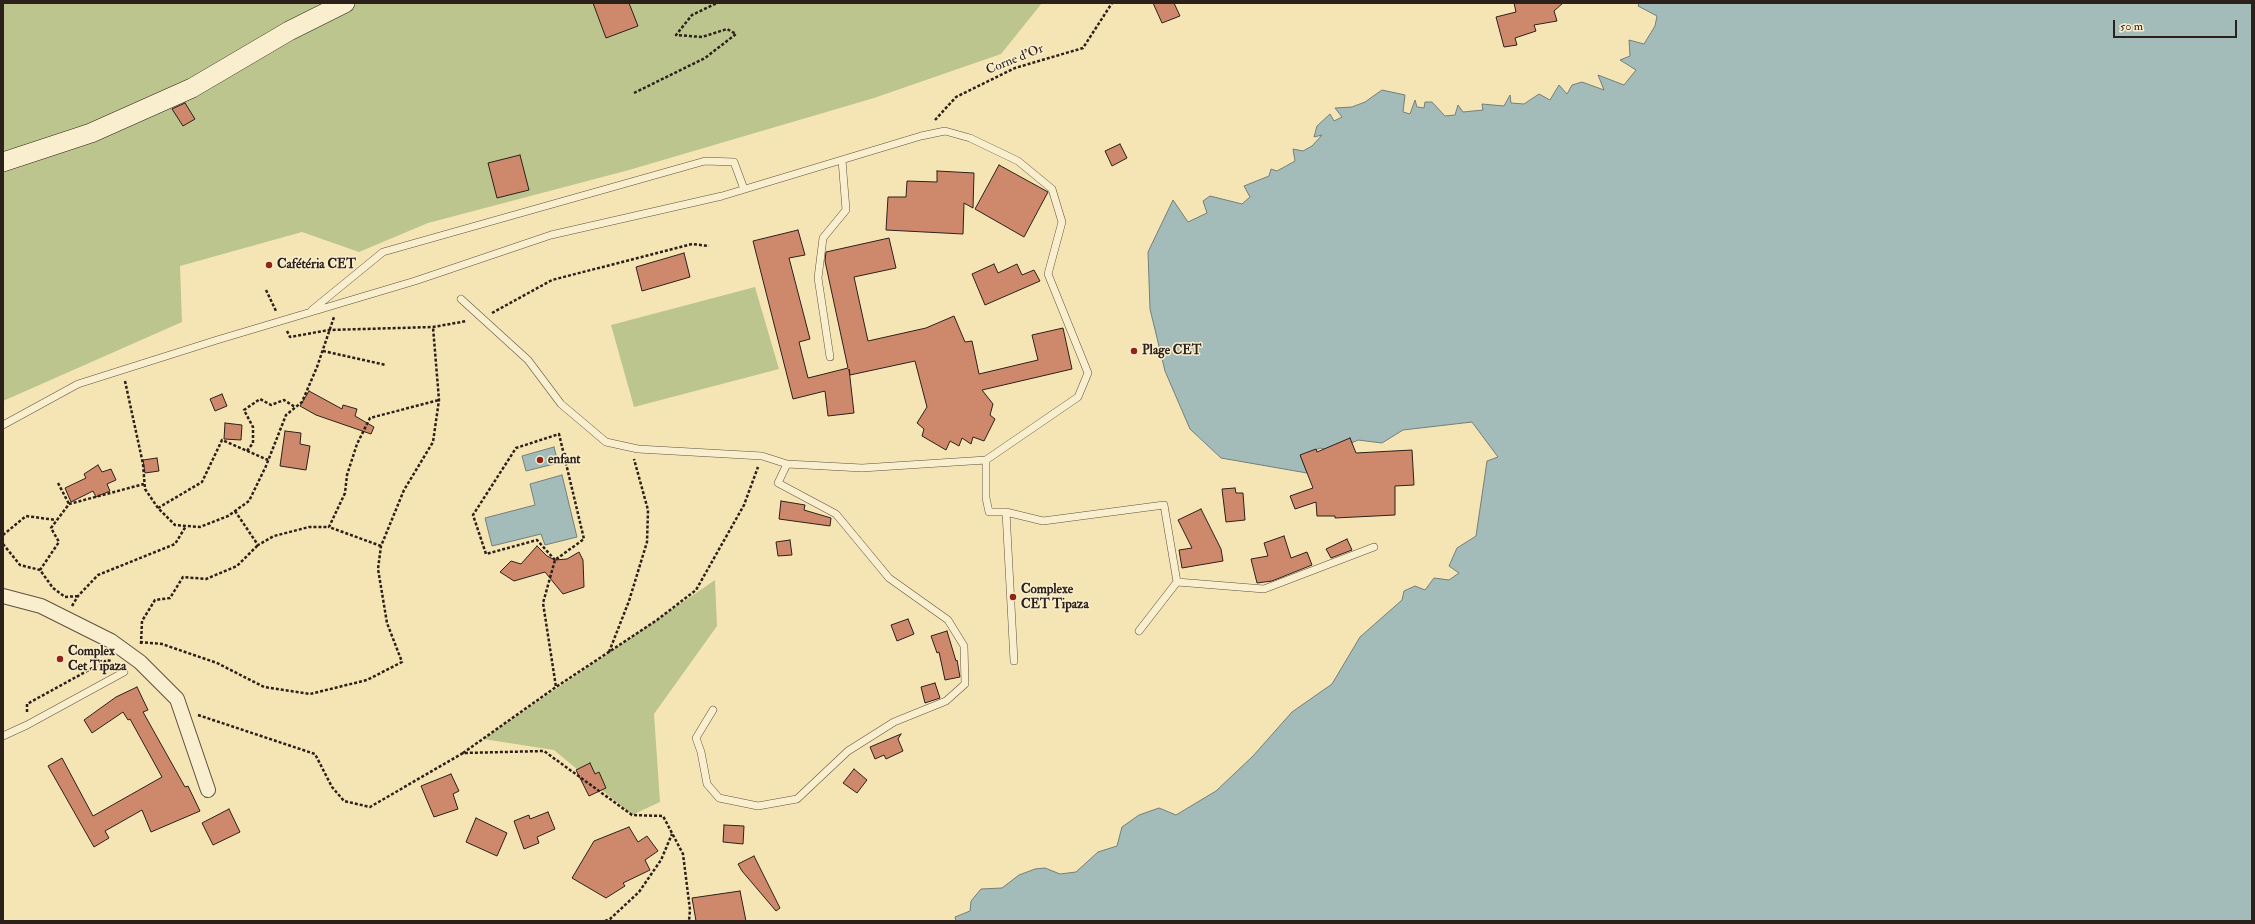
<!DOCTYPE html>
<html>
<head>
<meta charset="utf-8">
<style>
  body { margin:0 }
  #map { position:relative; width:2255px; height:924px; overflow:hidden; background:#f6e5b4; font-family:"IM FELL Double Pica",serif }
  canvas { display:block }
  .frame { position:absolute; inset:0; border:4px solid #2c201b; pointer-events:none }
  .scale { position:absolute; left:2113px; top:20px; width:124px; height:18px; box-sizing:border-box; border:2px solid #2c201b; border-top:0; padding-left:5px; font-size:12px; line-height:14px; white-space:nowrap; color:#2c201b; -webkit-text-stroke:3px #f9eece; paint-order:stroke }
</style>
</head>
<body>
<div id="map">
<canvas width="2255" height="924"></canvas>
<div class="frame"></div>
<div class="scale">50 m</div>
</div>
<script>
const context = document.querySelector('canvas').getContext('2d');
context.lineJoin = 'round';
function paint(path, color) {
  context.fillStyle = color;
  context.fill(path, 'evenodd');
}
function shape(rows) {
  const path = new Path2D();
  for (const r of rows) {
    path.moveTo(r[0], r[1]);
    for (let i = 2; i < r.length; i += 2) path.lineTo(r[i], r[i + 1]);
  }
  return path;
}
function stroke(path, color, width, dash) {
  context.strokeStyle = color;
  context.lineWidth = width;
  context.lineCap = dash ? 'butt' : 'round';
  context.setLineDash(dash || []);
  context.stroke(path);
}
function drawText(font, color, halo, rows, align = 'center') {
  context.font = font + ' "IM FELL Double Pica",serif';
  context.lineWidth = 3;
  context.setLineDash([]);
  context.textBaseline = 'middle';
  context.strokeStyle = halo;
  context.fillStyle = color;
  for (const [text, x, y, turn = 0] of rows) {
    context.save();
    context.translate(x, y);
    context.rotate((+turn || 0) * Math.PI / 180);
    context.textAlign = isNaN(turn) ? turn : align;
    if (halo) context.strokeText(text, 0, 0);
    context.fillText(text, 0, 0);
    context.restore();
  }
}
paint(shape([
  [3,3,1042,3,1001,54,874,98,629,170,428,223,359,252,302,232,180,266,182,322,3,401],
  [755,287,779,369,634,407,611,325],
  [715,580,717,626,654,714,660,802,632,815,554,750,483,739]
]), '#bcc58d');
const water = shape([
  [1639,3,2252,3,2252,921,956,921,955,917,970,911,971,901,981,889,1002,888,1019,875,1035,869,1045,868,1060,874,1076,872,1098,852,1117,846,1122,827,1139,815,1159,808,1176,815,1216,791,1253,756,1292,712,1332,684,1360,637,1402,600,1404,591,1415,586,1425,590,1434,578,1449,580,1459,573,1449,566,1457,548,1476,536,1487,461,1498,457,1472,422,1403,430,1382,443,1358,440,1333,451,1320,448,1301,457,1307,473,1221,458,1190,429,1165,371,1150,309,1148,252,1173,200,1188,222,1207,213,1203,201,1210,196,1242,204,1250,197,1244,186,1269,176,1271,169,1277,171,1295,161,1293,149,1303,151,1312,146,1322,135,1314,137,1317,126,1330,114,1334,121,1342,117,1335,108,1352,107,1365,102,1382,90,1405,95,1403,112,1410,114,1415,100,1417,107,1424,108,1425,102,1432,102,1445,116,1455,115,1458,105,1463,112,1483,110,1482,104,1504,106,1510,95,1511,103,1524,104,1539,94,1550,100,1559,85,1567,94,1572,85,1582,82,1604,90,1598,75,1624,85,1636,70,1620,60,1630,56,1629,40,1644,44,1655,26,1657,16,1638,6,1639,3],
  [554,447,558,463,526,471,522,456,554,447],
  [562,475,577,537,545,545,541,534,492,546,485,518,535,505,530,484,562,475]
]);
paint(water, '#a3bcb9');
stroke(water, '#737e7a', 1);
const building = shape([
  [593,3,629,3,638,26,606,38,593,3],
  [1153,3,1174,3,1180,16,1162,23,1153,3],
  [1514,3,1563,3,1554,11,1557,21,1534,25,1536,31,1515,38,1517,45,1504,47,1496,17,1516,12,1514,3],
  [185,103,195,119,183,126,172,109,185,103],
  [1120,144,1127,158,1112,166,1105,151,1120,144],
  [520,155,529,190,497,198,488,163,520,155],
  [999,165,1048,192,1024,237,975,209,999,165],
  [937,171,974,173,973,208,964,203,963,234,886,230,888,197,906,197,907,181,937,182,937,171],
  [798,230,805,255,789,258,810,339,799,342,808,378,848,368,825,261,826,252,889,238,896,268,854,277,868,341,926,328,954,316,965,342,972,341,979,374,1038,360,1032,335,1063,328,1072,369,982,390,993,404,990,415,995,419,984,441,973,437,971,444,962,438,959,446,950,441,946,450,922,436,924,429,917,423,927,407,915,361,850,375,849,369,854,413,828,416,825,391,793,399,753,241,798,230],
  [684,253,690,277,642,291,636,267,684,253],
  [994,264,998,273,1017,264,1022,275,1034,270,1040,281,985,305,972,274,994,264],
  [309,391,342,409,343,405,357,409,355,416,374,427,371,434,316,415,300,406,309,391],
  [222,394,227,406,215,411,210,399,222,394],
  [225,423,242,425,241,440,224,439,225,423],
  [285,431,301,433,300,444,310,446,306,470,280,466,285,431],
  [1350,438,1356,453,1412,450,1414,485,1395,486,1395,515,1335,518,1335,516,1317,516,1316,502,1295,509,1290,496,1313,488,1300,455,1316,449,1317,452,1350,438],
  [157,458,159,471,145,473,143,460,157,458],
  [98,465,102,472,111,469,116,480,107,484,110,491,96,497,93,491,71,502,65,488,86,478,84,474,98,465],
  [1235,488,1236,493,1243,493,1245,520,1226,522,1222,489,1235,488],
  [781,501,805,505,804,510,831,518,830,526,779,519,781,501],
  [1201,509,1221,549,1223,561,1182,568,1179,550,1192,548,1178,520,1201,509],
  [1284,536,1291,558,1307,552,1312,565,1272,581,1257,583,1251,559,1268,556,1264,543,1284,536],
  [1347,539,1352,550,1331,558,1326,549,1347,539],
  [790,540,792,555,778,556,776,542,790,540],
  [537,546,547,556,555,560,567,559,579,552,583,560,584,587,563,594,545,572,514,581,500,572,511,561,521,564,537,546],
  [908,619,914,634,897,641,891,625,908,619],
  [947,631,956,661,957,660,960,677,945,680,939,652,937,653,931,636,947,631],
  [935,683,940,698,925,703,921,687,935,683],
  [137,687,148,710,143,712,185,787,188,786,200,811,151,832,142,810,105,831,109,838,94,847,48,766,62,758,93,816,162,777,130,719,128,720,123,712,92,733,84,720,116,697,137,687],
  [901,734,898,739,903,751,886,759,884,755,875,759,870,747,901,734],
  [590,763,595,774,599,772,606,788,589,796,576,770,590,763],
  [854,769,867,780,857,793,843,783,854,769],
  [451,774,459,791,453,794,458,809,434,817,421,786,451,774],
  [229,809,240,832,213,845,202,823,229,809],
  [548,812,555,829,537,837,539,843,524,849,514,821,529,815,530,819,548,812],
  [476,818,507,833,497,856,466,842,476,818],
  [724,825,744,826,743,844,723,842,724,825],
  [629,827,638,842,647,836,658,851,645,860,650,870,623,883,625,886,606,898,572,878,594,841,629,827],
  [754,856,780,908,776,911,742,871,738,864,754,856],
  [740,891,746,921,696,921,692,898,740,891]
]);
paint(building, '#ce896d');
stroke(building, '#2c201b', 1);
const lane = shape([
  [461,299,528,360,561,404,606,442,638,449,762,456,787,464],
  [312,310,383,252,705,161,734,162,744,189],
  [830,357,818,278,823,238,846,210,842,160],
  [3,425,78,384,217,340,415,281,551,235,722,196,921,136,945,131,970,138,1018,161,1052,189,1062,222,1048,274,1088,373,1078,397,986,460,986,498,989,512,1006,512,1014,661],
  [1006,512,1043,521,1164,505,1177,582,1139,631],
  [1177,582,1264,589,1374,547],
  [713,710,696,738,701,752,707,784,719,798,758,806,797,799,848,751,894,722,946,701,965,684,964,646,948,620,889,578,836,514,778,483,787,464,862,468,986,460],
  [3,736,27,725,124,672]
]);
const street = shape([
  [3,596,41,606,111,641,140,662,177,699,208,790]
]);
const secondary = shape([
  [3,162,91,133,192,88,289,31,345,3]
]);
stroke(lane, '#5e5141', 8);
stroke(street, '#5e5141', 16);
stroke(secondary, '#2c201b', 20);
stroke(shape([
  [634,93,705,58,736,34,727,29,702,37,676,35,692,15,717,3],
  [935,120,956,97,1015,68,1083,48,1112,3],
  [266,290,276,311],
  [492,313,552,280,692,244,709,246],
  [287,331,290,337,329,330,433,327,467,321],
  [323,351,386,365],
  [125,381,143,464,145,489,158,508,175,525,200,527,228,516,249,501,266,466,286,415,302,402,317,367,334,317],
  [247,451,253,443,253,427,244,410,260,399,271,405,284,400,295,407],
  [58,483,69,504],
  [158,508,202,482,222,440,268,460],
  [235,511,258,545,274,536,309,527,329,527],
  [3,535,26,516,56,520],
  [3,544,20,565,40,570],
  [381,546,329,527,345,493,347,475,357,444,370,418,439,400],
  [555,560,537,540,486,554,473,515,516,448,559,434,584,539,555,560,543,603,556,687],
  [78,596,65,597,53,588,40,570,59,542,51,528,69,504,144,484],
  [72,606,78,596,98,575,175,544,186,526],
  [140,642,162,644,217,663,264,687,310,694,367,680,402,662,387,623,378,569,381,546,404,490,433,442,439,400,433,327],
  [141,644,142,621,155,600,170,598,183,577,206,579,237,566,258,545],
  [609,652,629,601,647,542,648,510,634,459],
  [27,712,27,704,107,660,111,661],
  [198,715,315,754,332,787,344,801,370,807,463,753,544,751,632,815,663,816,683,854,690,910,689,921],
  [463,753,556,687,657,620,696,590,744,505,758,467],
  [605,921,610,919,639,892,661,860,672,834]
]), '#2c201b', 2.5, [3, 2]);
stroke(lane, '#f9eece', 7);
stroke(street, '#f9eece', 14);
stroke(secondary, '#f9eece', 19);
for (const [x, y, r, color] of [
  [269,265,4,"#8f2418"],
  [1134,351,4,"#8f2418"],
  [540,460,4,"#8f2418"],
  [1013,597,4,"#8f2418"],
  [60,659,4,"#8f2418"]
]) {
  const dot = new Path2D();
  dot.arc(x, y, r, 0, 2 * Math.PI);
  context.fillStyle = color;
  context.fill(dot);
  stroke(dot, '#f9eece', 1.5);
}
drawText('13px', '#2c201b', '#f9eece', [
  ["Corne d'Or",1015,60,-22]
]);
drawText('bold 13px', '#2c201b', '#f9eece', [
  ["Cafétéria CET",277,265],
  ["Plage CET",1142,351],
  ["enfant",548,460],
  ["Complexe",1021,590],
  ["CET Tipaza",1021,605],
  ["Complex",68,652],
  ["Cet Tipaza",68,667]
], 'left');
</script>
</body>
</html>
